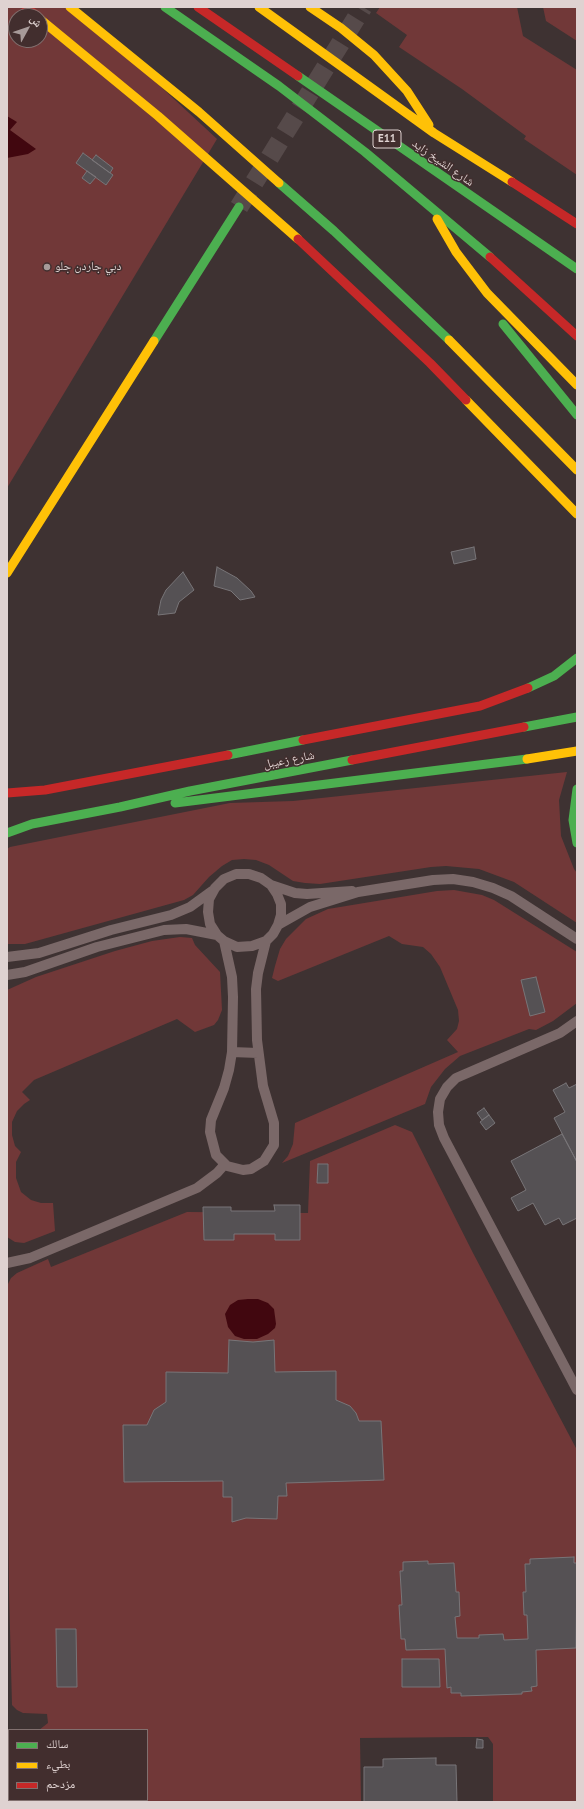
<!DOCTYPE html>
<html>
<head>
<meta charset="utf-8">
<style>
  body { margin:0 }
  #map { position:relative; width:584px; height:1809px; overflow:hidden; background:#3e3232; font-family:"PT Sans","Noto Naskh Arabic",sans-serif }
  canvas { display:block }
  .frame { position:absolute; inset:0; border:8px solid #dfd2d1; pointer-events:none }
  .legend { position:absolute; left:8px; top:1729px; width:140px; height:72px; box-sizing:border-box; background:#422e2e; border:1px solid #81706f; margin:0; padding:5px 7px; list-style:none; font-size:12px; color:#dfd2d1 }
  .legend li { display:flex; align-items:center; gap:8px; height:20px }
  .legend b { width:20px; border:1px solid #81706f }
  .north { position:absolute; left:8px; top:8px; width:40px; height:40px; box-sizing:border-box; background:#422e2e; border:1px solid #81706f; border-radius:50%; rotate:50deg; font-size:11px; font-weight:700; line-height:16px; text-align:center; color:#dfd2d1 }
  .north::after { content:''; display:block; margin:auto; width:14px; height:18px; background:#a79a99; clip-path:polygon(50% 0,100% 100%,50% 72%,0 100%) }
</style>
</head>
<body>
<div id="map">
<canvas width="584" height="1809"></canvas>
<div class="frame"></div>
<ul class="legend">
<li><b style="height:5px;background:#4caf50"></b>سالك</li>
<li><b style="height:5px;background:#ffc107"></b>بطيء</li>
<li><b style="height:5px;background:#c62828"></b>مزدحم</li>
</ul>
<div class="north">ش</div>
</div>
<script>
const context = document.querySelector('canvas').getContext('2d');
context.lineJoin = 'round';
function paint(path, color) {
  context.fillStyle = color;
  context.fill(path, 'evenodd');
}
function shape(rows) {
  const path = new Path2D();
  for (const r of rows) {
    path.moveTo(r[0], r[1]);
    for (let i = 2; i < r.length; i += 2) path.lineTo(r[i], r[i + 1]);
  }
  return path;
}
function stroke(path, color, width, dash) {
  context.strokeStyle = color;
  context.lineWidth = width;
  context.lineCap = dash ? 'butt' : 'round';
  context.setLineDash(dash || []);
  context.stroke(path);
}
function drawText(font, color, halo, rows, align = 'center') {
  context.font = font + ' "PT Sans","Noto Naskh Arabic",sans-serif';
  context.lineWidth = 3;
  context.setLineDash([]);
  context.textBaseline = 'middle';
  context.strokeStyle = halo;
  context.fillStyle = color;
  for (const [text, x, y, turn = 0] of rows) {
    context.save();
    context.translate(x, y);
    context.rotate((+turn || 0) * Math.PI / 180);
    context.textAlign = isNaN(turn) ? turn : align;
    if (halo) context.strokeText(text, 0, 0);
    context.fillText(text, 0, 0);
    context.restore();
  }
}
paint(shape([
  [7,7,75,7,217,139,7,488],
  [16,16,40,16,40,40,16,40],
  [380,7,517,7,523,36,577,70,577,175,524,139,526,136,462,89,399,47,407,35,376,13],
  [543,7,577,7,577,41,546,21],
  [567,772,559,800,561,836,574,869,577,873,577,923,514,882,479,869,446,866,431,867,320,884,305,883,293,881,269,865,256,860,244,859,232,860,222,866,209,877,193,895,184,900,25,944,7,944,7,849,10,847,230,803,293,801],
  [454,890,482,895,494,900,577,952,577,1003,553,1021,536,1030,529,1029,460,1056,445,1069,431,1087,425,1104,282,1163,288,1156,293,1144,295,1123,458,1052,447,1040,457,1029,459,1021,458,1010,440,967,431,954,423,947,402,944,389,936,278,981,272,978,275,966,280,949,286,939,306,919,328,909,437,891],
  [180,937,192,938,195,945,220,972,222,1010,218,1020,214,1025,195,1032,177,1019,34,1080,22,1092,30,1100,24,1104,17,1111,12,1122,12,1135,15,1146,21,1152,16,1162,16,1178,21,1192,31,1200,41,1203,53,1203,55,1231,24,1243,15,1242,7,1237,7,990,36,977,115,951,152,941],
  [395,1125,412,1132,473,1253,577,1450,577,1802,493,1802,493,1744,488,1737,466,1737,360,1738,361,1802,7,1802,7,1754,9,1752,9,1800,147,1800,147,1730,39,1730,48,1723,47,1714,23,1713,17,1710,12,1705,9,1591,7,1405,7,1286,11,1278,17,1273,48,1259,51,1267,187,1212,308,1213,310,1161]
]), '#713838');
paint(shape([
  [7,116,17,122,10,130,36,149,28,154,7,158],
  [248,1299,258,1299,268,1303,274,1309,276,1324,275,1328,268,1334,257,1339,244,1339,235,1336,228,1327,225,1314,230,1305,238,1300]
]), '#41070f');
const building = shape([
  [83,153,113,175,106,185,76,163,83,153],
  [96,155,113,168,110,173,92,160,96,155],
  [87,171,96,177,90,184,82,178,87,171],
  [474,547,476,559,454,564,451,552,474,547],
  [217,567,237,578,251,591,255,597,240,600,231,591,214,586,217,567],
  [183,572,194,590,179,602,175,613,158,615,161,600,166,590,183,572],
  [536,977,545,1012,530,1016,521,980,536,977],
  [566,1083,569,1088,577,1084,577,1162,554,1118,565,1112,553,1090,566,1083],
  [484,1108,489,1115,482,1120,477,1113,484,1108],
  [489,1115,495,1123,486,1130,480,1122,489,1115],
  [562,1134,577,1162,577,1218,563,1225,559,1218,545,1225,533,1203,518,1211,511,1198,526,1190,511,1161,562,1134],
  [318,1164,328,1164,328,1183,317,1183,318,1164],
  [274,1205,300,1205,300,1240,275,1240,275,1234,234,1234,234,1240,204,1240,203,1207,231,1207,231,1211,275,1211,274,1205],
  [229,1340,253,1342,274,1340,275,1372,336,1371,336,1400,350,1406,356,1413,359,1421,381,1421,384,1480,286,1483,287,1496,278,1496,277,1519,246,1518,232,1522,232,1497,223,1497,223,1481,124,1482,123,1425,147,1425,154,1410,166,1402,166,1372,228,1373,229,1340],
  [574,1557,574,1563,577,1563,576,1648,536,1650,537,1686,531,1687,532,1691,522,1692,522,1694,461,1696,461,1693,451,1693,451,1687,447,1688,445,1649,406,1650,405,1639,401,1639,399,1605,402,1605,400,1571,403,1571,403,1562,428,1561,428,1564,454,1563,456,1592,459,1592,460,1616,455,1617,457,1638,479,1638,479,1635,503,1634,504,1640,528,1639,527,1615,524,1615,523,1592,526,1592,525,1564,530,1564,530,1559,574,1557],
  [56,1629,76,1629,77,1687,57,1687,56,1629],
  [402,1659,439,1659,440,1687,402,1687,402,1659],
  [477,1739,483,1740,483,1748,476,1748,477,1739],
  [436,1758,436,1765,456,1765,457,1802,364,1802,364,1767,383,1767,383,1759,436,1758]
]);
paint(building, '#555154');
stroke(building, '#787578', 1);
stroke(shape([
  [239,207,363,7]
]), '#564a4a', 19, [19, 10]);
stroke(shape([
  [271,885,295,893,307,894,352,891],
  [278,925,310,907,358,892,433,880,453,879,473,882,493,888,511,896,577,939],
  [224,941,237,947,252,946,266,941,273,934,278,925,281,915,281,904,277,894,271,885,261,878,249,874,236,874,224,879,215,888,209,899,208,912,210,924,217,935,224,941,232,977,233,997,232,1052,229,1070,224,1088,211,1120,210,1132,216,1155,227,1166,243,1170,251,1169,264,1161,274,1145,274,1123,263,1086,257,1040,256,989,258,973,266,941],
  [7,957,39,953,111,930,171,915,190,907,212,891],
  [7,975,25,972,97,947,164,930,186,929,217,935],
  [577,1021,560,1033,456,1078,447,1087,440,1099,438,1112,439,1125,444,1138,577,1390],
  [232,1052,258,1053],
  [7,1263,30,1258,197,1188,217,1173,225,1164]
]), '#7a6868', 10);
stroke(shape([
  [165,7,279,86,365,152,490,257],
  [298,76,577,269],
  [503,324,577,415],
  [154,341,239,207],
  [528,688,554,676,577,658],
  [524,727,577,717],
  [228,755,303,740],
  [577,789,573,820,577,843],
  [175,803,527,759],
  [7,833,32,824,120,807,190,791,352,760]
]), '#4caf50', 9);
stroke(shape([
  [259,7,434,133,512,182],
  [310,7,341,28,374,55,407,91,429,125],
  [437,219,456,252,487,293,577,385],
  [7,573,154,341],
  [527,759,577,751]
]), '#ffc107', 9);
stroke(shape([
  [26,7,37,16],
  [198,7,298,76],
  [512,182,577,224],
  [490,257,577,336],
  [303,740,480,706,528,688],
  [352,760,524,727],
  [7,793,45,790,228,755]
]), '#c62828', 9);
stroke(shape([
  [279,183,334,231,449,340]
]), '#4caf50', 9);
stroke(shape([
  [70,7,199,112,279,183],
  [40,19,158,116,298,239],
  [449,340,577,470],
  [466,400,577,514]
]), '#ffc107', 9);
stroke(shape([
  [298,239,430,363,466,400]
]), '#c62828', 9);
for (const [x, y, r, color] of [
  [47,267,4,"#a79a99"]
]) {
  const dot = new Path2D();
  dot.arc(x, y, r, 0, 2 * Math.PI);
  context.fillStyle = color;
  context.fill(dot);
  stroke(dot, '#422e2e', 1.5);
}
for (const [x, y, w] of [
  [387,139,28]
]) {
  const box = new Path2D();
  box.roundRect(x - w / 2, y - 9, w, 18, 3);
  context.fillStyle = '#422e2e';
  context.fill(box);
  stroke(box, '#dfd2d1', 1);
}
drawText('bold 11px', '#dfd2d1', null, [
  ["E11",387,139]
]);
drawText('12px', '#dfd2d1', '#422e2e', [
  ["شارع الشيخ زايد",443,163,35],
  ["شارع زعيبل",289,760,-11]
]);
drawText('12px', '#dfd2d1', '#422e2e', [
  ["دبي جاردن جلو",55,267]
], 'left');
</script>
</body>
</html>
